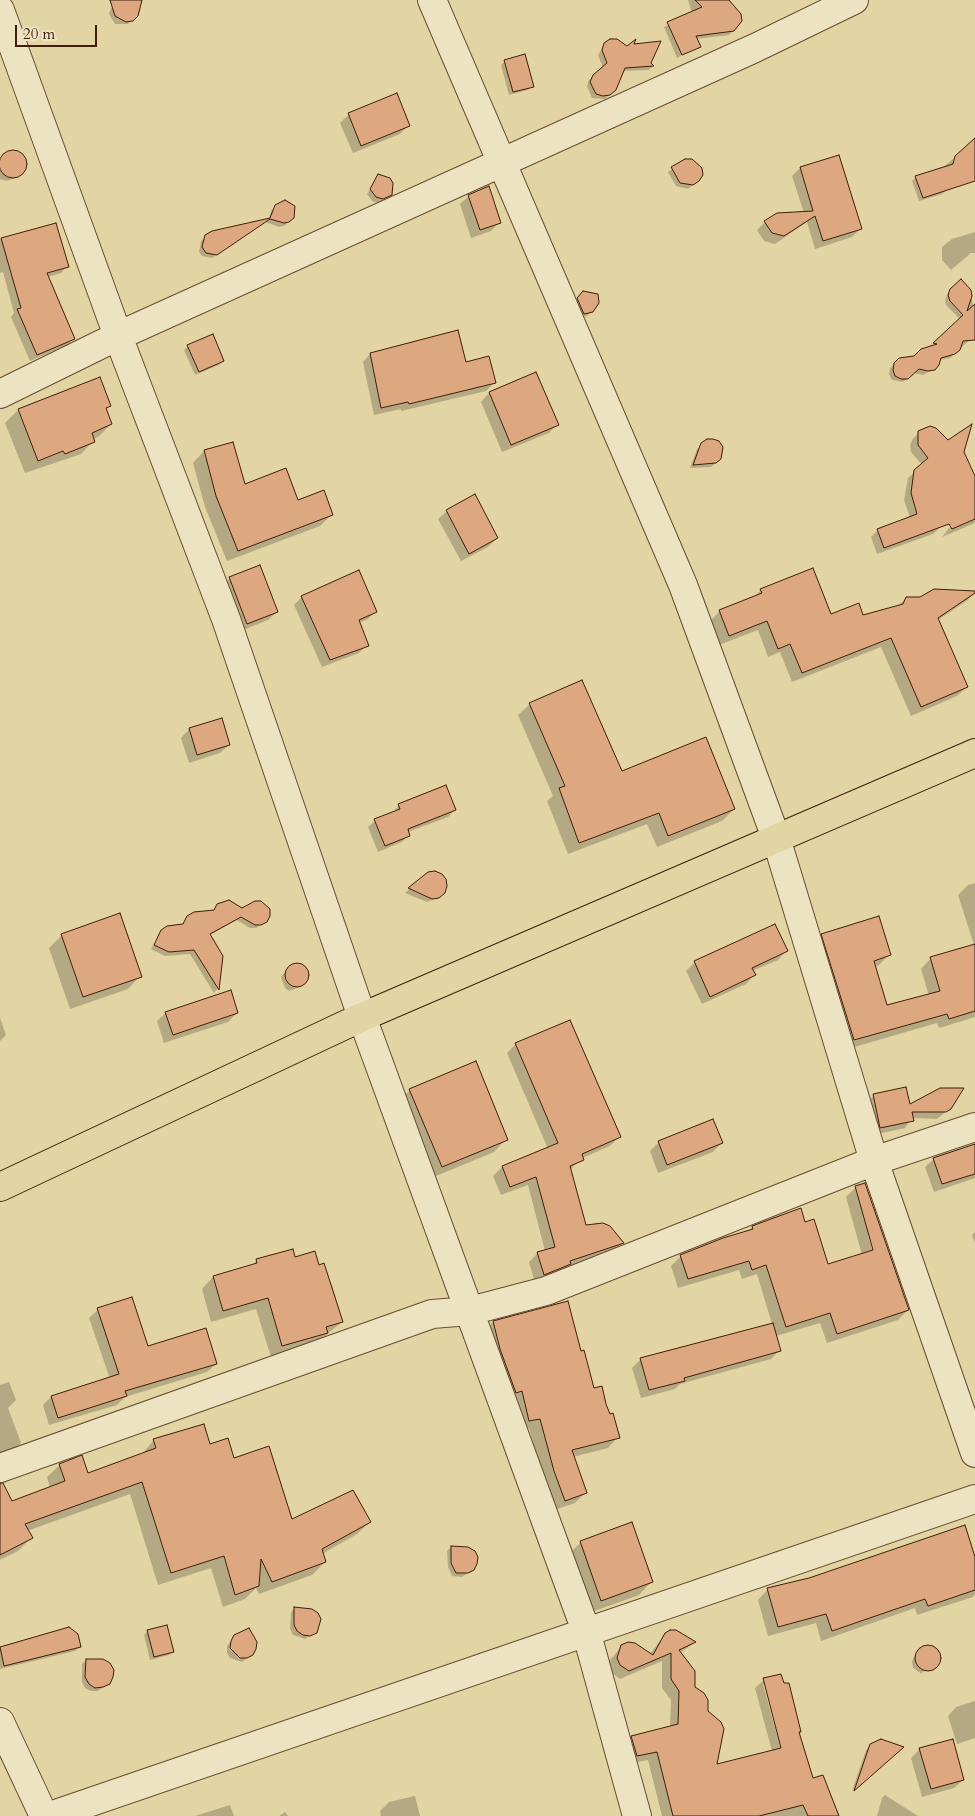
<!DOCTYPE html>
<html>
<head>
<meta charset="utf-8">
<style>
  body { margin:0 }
  #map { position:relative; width:975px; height:1816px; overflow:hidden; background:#e2d4a3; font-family:Cardo,serif }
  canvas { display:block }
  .scale { position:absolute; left:15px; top:25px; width:82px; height:22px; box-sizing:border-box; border:2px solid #3f1e0a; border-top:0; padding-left:6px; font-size:15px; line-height:18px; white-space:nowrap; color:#3f1e0a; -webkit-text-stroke:4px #ece3c3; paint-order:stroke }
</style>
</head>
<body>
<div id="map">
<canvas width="975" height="1816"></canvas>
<div class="scale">20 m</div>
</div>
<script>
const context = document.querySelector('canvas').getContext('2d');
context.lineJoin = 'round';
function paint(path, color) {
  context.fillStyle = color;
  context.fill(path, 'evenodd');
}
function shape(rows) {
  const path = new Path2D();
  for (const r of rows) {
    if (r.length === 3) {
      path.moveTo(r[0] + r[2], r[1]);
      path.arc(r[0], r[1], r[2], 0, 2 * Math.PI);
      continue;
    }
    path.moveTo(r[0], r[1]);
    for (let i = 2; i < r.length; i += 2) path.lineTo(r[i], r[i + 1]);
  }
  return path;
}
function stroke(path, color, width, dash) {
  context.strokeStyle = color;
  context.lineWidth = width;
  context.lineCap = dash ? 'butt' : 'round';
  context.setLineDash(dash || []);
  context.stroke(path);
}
paint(shape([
  [121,0,133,0,137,15,128,24,115,24,109,14,111,8],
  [688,0,721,0,739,15,738,26,729,35,696,39,699,46,677,58,664,27,692,13],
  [605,44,653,66,649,70,622,71,614,90,605,99,592,98,587,86,589,80,603,68,598,55],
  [505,61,532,86,528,90,509,95,501,65],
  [349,114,409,125,400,134,353,153,340,123],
  [975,146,975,169,942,194,919,201,912,181,916,177,941,169,965,149],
  [15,151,25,160,26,166,19,177,6,181,0,179,0,158,8,152],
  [838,156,860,229,852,237,815,249,807,222,775,244,764,241,757,230,765,222,804,213,792,176,800,168],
  [685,160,698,180,688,189,676,186,668,172],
  [378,175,391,194,378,203,372,201,367,194],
  [469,196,499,223,491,231,471,238,460,204],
  [285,201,293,218,284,226,279,227,265,222,212,258,202,256,199,252,201,241,206,236,268,220,271,211,280,202],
  [975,232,975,253,971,253,951,270,942,260,942,247,952,239],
  [10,237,67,266,61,273,48,277,74,338,67,345,30,361,11,317,14,313,3,272,0,273,0,239],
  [961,281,970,291,975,313,975,335,950,358,939,360,934,369,923,375,914,373,903,382,892,380,889,374,890,368,895,364,914,358,934,346,935,342,960,319,946,305,945,300,947,295],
  [588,292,597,295,592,311,587,316,580,317,574,303,583,293],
  [188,346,223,361,219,365,195,375,184,350],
  [370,354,465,364,494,383,486,391,401,411,401,409,374,415,363,362],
  [536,374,557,424,549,433,502,452,481,402,489,393],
  [99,378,110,405,105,410,111,424,98,437,93,439,93,441,81,454,25,473,5,423,18,410],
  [930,427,940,527,933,534,877,554,871,537,878,530,910,518,904,500,908,478,922,465,911,452,910,446,912,440,919,432],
  [702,445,720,459,711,467,690,468,697,449],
  [204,451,245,486,332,514,320,526,227,561,205,507,193,463],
  [975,495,975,523,942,537],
  [447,511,497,538,488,547,461,561,438,519],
  [230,578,277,612,268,620,238,632,221,587],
  [761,590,830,616,863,617,897,607,906,598,975,592,968,600,938,620,967,687,957,696,911,716,881,647,792,682,780,652,768,657,758,630,719,645,710,621,719,612,753,598],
  [302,597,376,611,368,619,359,623,367,645,359,653,322,667,294,605],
  [530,704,621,773,734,809,722,821,657,847,647,824,568,854,547,801,553,796,518,715],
  [189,729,229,745,220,753,189,763,181,738],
  [399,805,455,810,448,817,408,832,409,835,402,842,378,852,368,827,375,821,393,813],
  [428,873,439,897,427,902,405,893],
  [975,883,975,1017,939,1028,937,1023,844,1050,812,945,822,935,889,955,879,965,874,967,886,1007,929,996,921,969,931,958,974,945,958,895,968,885],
  [223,902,228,902,266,921,256,928,250,928,237,920,210,935,222,956,217,989,214,993,190,954,165,956,151,949,162,931,181,926,188,917,214,912],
  [62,935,140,976,128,989,70,1009,49,948],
  [786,951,778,960,752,971,754,975,746,984,702,1004,686,971,695,962],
  [299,965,304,967,307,977,300,987,289,991,285,988,281,977,288,968],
  [166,1013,237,1013,228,1022,164,1043,157,1021],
  [0,1018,6,1035,0,1041],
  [516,1044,619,1137,610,1146,582,1158,570,1170,585,1227,622,1243,613,1252,567,1267,561,1273,535,1283,529,1262,538,1253,545,1251,528,1185,501,1195,493,1176,502,1167,548,1149,507,1053],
  [410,1090,506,1139,494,1152,429,1179,397,1103],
  [874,1095,909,1106,950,1108,937,1119,912,1118,905,1128,873,1135,867,1103],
  [659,1142,721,1143,713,1152,658,1173,650,1151],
  [975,1145,975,1178,934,1192,925,1167,934,1159],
  [856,1187,908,1310,898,1320,827,1343,820,1323,776,1336,780,1350,771,1359,680,1384,675,1389,641,1398,632,1368,641,1359,772,1324,757,1274,742,1279,739,1270,678,1288,671,1266,681,1256,748,1232,752,1227,800,1210,804,1224,827,1266,862,1255,846,1197],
  [868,1235,869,1235,876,1255,874,1256],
  [975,1232,975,1243,972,1235],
  [257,1260,318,1266,329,1286,332,1285,342,1322,315,1344,271,1357,256,1309,211,1322,202,1289,213,1277,252,1266],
  [567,1303,580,1352,593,1389,605,1405,618,1437,608,1448,573,1457,586,1492,575,1503,554,1510,544,1482,529,1428,519,1431,483,1333,493,1322],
  [98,1310,147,1347,216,1364,207,1372,125,1397,117,1405,49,1425,43,1405,51,1397,110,1379,89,1318],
  [9,1382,16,1400,8,1408,21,1443,8,1456,0,1459,0,1385],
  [154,1440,209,1445,233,1459,291,1521,370,1522,357,1534,322,1554,325,1562,312,1575,259,1594,256,1588,245,1599,223,1607,211,1568,158,1585,130,1494,27,1531,31,1538,18,1551,0,1560,0,1509,50,1488,47,1477,60,1465,87,1475,141,1455],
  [581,1542,651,1582,639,1595,589,1613,568,1555],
  [451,1547,473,1569,462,1577,452,1576,448,1567,447,1551],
  [975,1561,975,1594,973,1597,917,1615,915,1608,821,1641,816,1623,768,1636,758,1600,768,1589],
  [295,1608,316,1632,305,1639,293,1635,290,1629,291,1612],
  [69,1628,80,1647,75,1651,0,1669,0,1648],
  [148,1631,173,1651,169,1655,150,1660,144,1635],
  [665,1634,694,1643,680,1653,694,1688,707,1712,715,1766,772,1751,755,1688,764,1680,800,1731,798,1733,812,1780,838,1816,662,1816,648,1760,628,1764,623,1745,632,1737,670,1727,671,1700,662,1688,662,1661,620,1679,612,1673,609,1668,609,1661,622,1646,650,1654],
  [763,1684,766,1684,784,1753,782,1754],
  [235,1636,252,1654,242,1662,230,1658,227,1653,227,1646],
  [926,1645,935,1648,939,1652,938,1664,922,1672,922,1674,913,1668,912,1662,914,1656],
  [86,1660,109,1683,98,1691,91,1691,85,1688,82,1682,82,1664],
  [975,1701,975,1738,957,1744,948,1716,956,1707],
  [870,1745,898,1751,852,1791,866,1750],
  [920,1749,963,1780,954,1788,922,1797,911,1758],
  [885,1795,918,1816,877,1816,882,1798],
  [415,1796,420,1816,381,1816,380,1811,389,1802],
  [230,1805,234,1816,195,1816],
  [285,1812,288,1816,279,1816]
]), '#0003');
const building = shape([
  [110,0,142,0,138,16,133,21,126,22,115,16,110,0],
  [695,0,729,0,741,14,742,21,734,31,696,36,701,47,682,55,667,22,702,7,695,0],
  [610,39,617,39,627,46,636,39,634,44,661,41,651,63,654,66,625,68,616,90,610,95,603,96,596,94,590,82,593,75,607,63,602,50,604,43,610,39],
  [525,54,534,87,513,92,504,60,525,54],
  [397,93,410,126,361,146,348,113,397,93],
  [975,138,975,181,923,198,915,176,953,164,955,156,975,138],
  [13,164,14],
  [839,155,862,229,823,241,815,216,784,236,772,233,764,221,777,213,813,211,800,167,839,155],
  [685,159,692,159,702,168,703,175,699,181,693,185,680,183,671,167,685,159],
  [378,174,390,178,393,183,392,195,383,199,376,197,370,189,378,174],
  [489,186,501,223,480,230,468,195,489,186],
  [285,200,295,206,294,218,289,222,284,223,270,219,217,255,206,253,202,247,205,235,212,231,270,218,275,205,285,200],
  [56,223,69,267,47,273,75,339,37,355,17,309,21,308,1,238,56,223],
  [961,279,971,290,972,296,967,311,975,304,975,340,963,341,960,350,955,354,941,358,939,365,935,370,928,371,919,369,908,379,901,379,895,376,893,370,894,363,899,358,914,356,921,349,937,344,933,343,963,315,950,301,948,295,950,289,961,279],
  [583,291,598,294,599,303,593,312,584,314,577,298,583,291],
  [458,330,466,362,489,356,496,383,409,404,408,402,381,408,370,353,458,330],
  [213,334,224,361,199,372,187,345,213,334],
  [536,372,559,425,511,445,489,392,536,372],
  [100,377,111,406,106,408,112,424,92,433,95,442,65,454,63,451,38,461,18,409,100,377],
  [972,424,964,452,975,476,975,519,952,529,949,524,884,548,877,529,917,514,911,493,914,470,928,458,918,445,918,431,930,426,936,428,948,440,972,424],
  [707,439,713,439,719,441,723,447,721,459,716,463,693,465,701,443,707,439],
  [233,442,245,484,286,468,298,500,324,490,333,515,238,551,216,496,204,450,233,442],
  [475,494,498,538,469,554,446,510,475,494],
  [260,565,278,612,247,624,229,577,260,565],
  [813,568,831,614,859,603,863,615,903,604,906,597,920,597,934,589,975,591,975,593,938,618,968,687,921,707,891,638,802,673,790,644,778,649,767,621,729,636,719,610,762,593,760,589,813,568],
  [359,570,377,612,359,620,369,646,330,660,301,596,359,570],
  [582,680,622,771,706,737,735,809,668,836,659,813,579,843,559,788,565,786,529,703,582,680],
  [222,718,230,745,197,755,189,728,222,718],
  [446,785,456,810,408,829,410,836,385,846,374,819,400,809,398,804,446,785],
  [435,871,442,874,446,879,447,886,445,893,439,898,432,899,408,888,428,872,435,871],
  [229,900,242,908,255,901,261,901,270,909,270,916,267,922,261,925,255,925,241,917,210,934,223,956,219,990,194,950,169,952,154,945,161,930,167,926,183,924,187,916,194,912,214,910,217,904,229,900],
  [120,913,142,977,83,997,61,934,120,913],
  [879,916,891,955,874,961,887,1005,940,991,930,957,975,944,975,1011,949,1019,947,1014,854,1040,821,934,879,916],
  [775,924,788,951,752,968,756,975,710,997,694,961,775,924],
  [297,975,12],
  [231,990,238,1013,173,1035,165,1012,231,990],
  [570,1020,621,1137,582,1154,584,1160,570,1166,586,1225,603,1223,610,1226,624,1243,570,1261,571,1264,544,1275,537,1252,555,1247,536,1177,510,1187,502,1166,558,1143,515,1043,570,1020],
  [476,1061,508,1140,442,1167,409,1089,476,1061],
  [906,1087,910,1104,940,1088,964,1088,951,1109,946,1112,912,1112,914,1121,880,1128,873,1094,906,1087],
  [713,1119,723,1143,667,1165,658,1141,713,1119],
  [975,1144,975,1174,942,1184,933,1158,975,1144],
  [865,1183,909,1310,837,1334,830,1313,786,1327,766,1265,752,1270,749,1261,688,1279,680,1255,723,1238,753,1229,752,1226,801,1208,805,1222,814,1219,828,1264,873,1250,855,1186,865,1183],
  [293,1249,295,1257,315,1251,319,1265,324,1263,343,1322,326,1327,328,1333,282,1346,268,1298,223,1311,213,1276,257,1263,256,1259,293,1249],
  [132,1297,148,1346,206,1328,217,1364,125,1391,127,1396,58,1418,51,1396,119,1374,97,1308,132,1297],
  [568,1301,581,1351,584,1350,594,1388,602,1386,606,1404,610,1414,613,1413,620,1438,572,1450,587,1493,565,1501,554,1471,540,1419,529,1421,522,1391,516,1393,500,1349,493,1321,568,1301],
  [773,1323,781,1351,684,1378,685,1381,649,1390,640,1358,773,1323],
  [204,1424,210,1444,228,1438,234,1458,269,1446,292,1519,353,1490,371,1522,322,1549,326,1562,272,1582,261,1559,259,1586,235,1595,224,1556,171,1573,142,1482,25,1524,33,1538,0,1555,0,1483,3,1483,12,1501,65,1481,59,1464,82,1455,88,1473,156,1448,153,1439,204,1424],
  [632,1522,653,1582,601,1601,580,1541,632,1522],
  [965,1525,975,1557,975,1590,928,1606,925,1599,832,1631,826,1614,778,1627,767,1588,809,1578,965,1525],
  [451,1546,468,1547,475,1551,478,1557,477,1564,474,1570,468,1573,456,1573,451,1563,451,1546],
  [294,1607,312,1609,318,1613,321,1619,317,1633,310,1636,303,1635,297,1631,294,1625,294,1607],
  [167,1625,174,1652,154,1657,147,1630,167,1625],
  [69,1627,78,1634,81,1647,4,1666,0,1647,69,1627],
  [249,1628,257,1642,256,1649,253,1655,247,1658,240,1658,230,1648,231,1641,234,1635,249,1628],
  [670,1630,676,1630,696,1642,679,1650,695,1671,695,1687,704,1693,708,1700,708,1711,721,1722,724,1729,717,1764,781,1748,763,1678,781,1674,784,1683,789,1683,801,1732,799,1732,813,1778,823,1775,839,1816,808,1816,803,1805,759,1816,673,1816,657,1752,637,1756,631,1736,678,1724,679,1691,671,1679,671,1653,629,1671,620,1665,617,1658,621,1645,628,1642,635,1643,653,1655,665,1633,670,1630],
  [928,1658,13],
  [86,1659,103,1659,110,1663,114,1670,113,1677,110,1684,103,1687,95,1688,89,1684,85,1677,86,1659],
  [881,1739,904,1747,854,1791,870,1744,881,1739],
  [953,1739,964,1780,931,1789,919,1748,953,1739]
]);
paint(building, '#dda87f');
stroke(building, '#3f1e0a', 1);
const minor = shape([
  [432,0,683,585,776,838,874,1161,975,1453],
  [0,10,118,336,226,619,362,1017,586,1631,637,1816],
  [0,394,118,336,755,48,854,0],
  [0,1468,432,1314,470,1311,546,1291,874,1161,975,1127],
  [0,1722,44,1816],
  [50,1816,975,1499]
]);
const major = shape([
  [0,1187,362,1017,975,753]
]);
stroke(minor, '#684c30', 30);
stroke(major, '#3f1e0a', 30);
stroke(minor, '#ece3c3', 28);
stroke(major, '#e2d4a3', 28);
</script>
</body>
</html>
